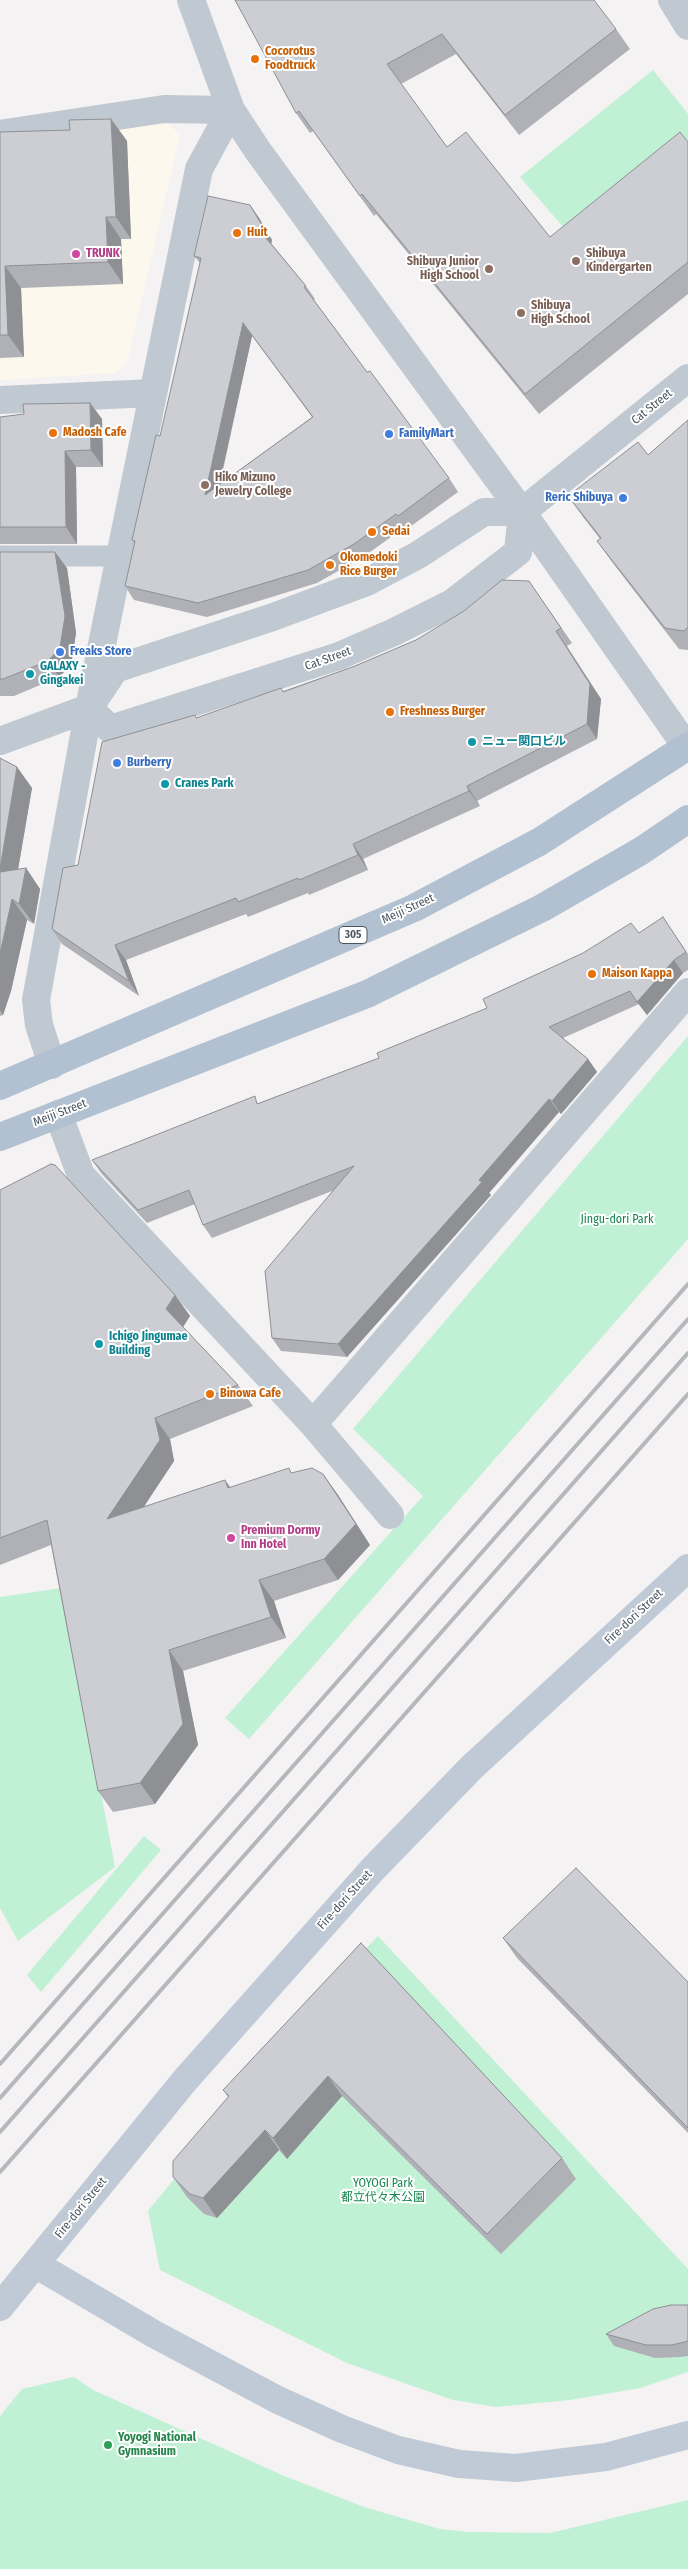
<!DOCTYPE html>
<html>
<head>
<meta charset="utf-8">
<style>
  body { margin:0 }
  canvas { display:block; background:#f4f2f2 }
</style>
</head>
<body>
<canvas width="688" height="2569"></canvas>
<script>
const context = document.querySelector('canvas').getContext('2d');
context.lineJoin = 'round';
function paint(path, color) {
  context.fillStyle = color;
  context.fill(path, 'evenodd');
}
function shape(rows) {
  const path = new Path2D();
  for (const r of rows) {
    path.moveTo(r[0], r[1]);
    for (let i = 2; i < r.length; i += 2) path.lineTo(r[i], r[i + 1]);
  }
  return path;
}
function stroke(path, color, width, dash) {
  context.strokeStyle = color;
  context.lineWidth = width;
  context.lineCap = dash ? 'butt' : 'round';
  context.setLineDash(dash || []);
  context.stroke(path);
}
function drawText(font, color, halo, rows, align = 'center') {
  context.font = font + ' "Fira Sans Condensed","Noto Sans JP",sans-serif';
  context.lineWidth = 4;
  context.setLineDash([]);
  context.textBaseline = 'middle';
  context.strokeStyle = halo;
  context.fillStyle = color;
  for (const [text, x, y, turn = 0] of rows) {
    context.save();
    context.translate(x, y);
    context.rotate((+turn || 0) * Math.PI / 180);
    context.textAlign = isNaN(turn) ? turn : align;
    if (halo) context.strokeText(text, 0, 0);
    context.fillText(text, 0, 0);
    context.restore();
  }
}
paint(shape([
  [165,121,180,135,127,363,114,373,0,380,0,145]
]), '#fdf8ee');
paint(shape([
  [653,70,688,114,688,153,576,242,520,177],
  [688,1036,688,1239,249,1739,225,1718,423,1496,353,1429],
  [62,1588,115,1867,18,1941,0,1908,0,1597],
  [144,1836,161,1850,41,1992,27,1975],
  [378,1936,688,2269,688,2372,640,2388,570,2400,496,2407,453,2400,347,2363,160,2270,148,2211,344,1971],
  [74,2377,93,2390,282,2475,364,2507,440,2529,469,2532,550,2533,688,2500,688,2569,0,2569,0,2416,22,2389]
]), '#c1f1d4');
stroke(shape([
  [0,556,120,556]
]), '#c0c9d1', 21);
stroke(shape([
  [191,0,231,110,258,151,522,512,688,749],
  [672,0,688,26],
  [0,134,164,109,231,110,199,169,89,708,36,1000,39,1025,52,1065],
  [0,400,153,393],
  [89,708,110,729,339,656,394,632,452,603,518,552,522,512],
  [0,741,89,708,115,669,273,617,367,582,418,555,484,512,522,512,688,378],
  [58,1114,81,1175,313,1424,390,1515],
  [313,1424,688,992]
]), '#c0c9d1', 28);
stroke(shape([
  [35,2264,154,2334,278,2400,342,2429,398,2450,459,2464,516,2468,606,2457,688,2435],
  [0,2307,186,2079,373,1869,472,1767,688,1568]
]), '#c0cad6', 28);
stroke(shape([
  [0,1086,414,908,539,842,688,746],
  [0,1137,367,994,542,908,641,851,688,819]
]), '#b2c1d1', 28);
stroke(shape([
  [0,2064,688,1284],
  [0,2098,688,1319],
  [0,2132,688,1353],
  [0,2172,688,1394]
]), '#b4b7bc', 4);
paint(shape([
  [235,0,616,29,630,49,519,135,456,54,401,84,447,147,550,237,688,142,688,294,539,414,376,214,374,216,313,131,310,133,296,113],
  [111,119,127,141,131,239,121,239,123,284,21,288,24,357,0,358,0,132,70,130],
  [250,205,259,218,272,240,271,243,306,286,315,299,314,300,367,372,449,478,458,492,407,529,405,527,363,557,317,583,207,617,134,600,125,586,135,544,132,540,160,436,200,263,194,256],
  [252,336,312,417,220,484],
  [90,403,102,419,103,467,76,467,77,544,0,544,0,417,24,414],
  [688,420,688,650,679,649,612,562,597,541,600,539,583,517,568,496,648,455],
  [0,552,67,568,76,633,71,665,59,677,14,696,0,696],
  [529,581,572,643,567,646,601,699,597,739,477,801,480,806,363,859,368,870,309,895,308,893,248,917,246,914,126,960,139,996,62,944,52,929,78,865,197,718,283,691,355,666,416,640],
  [0,758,17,767,32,788,18,869,26,868,40,889,34,924,27,920,11,991,3,1015,0,1016],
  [663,917,688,954,688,970,683,973,647,1015,639,1004,563,1038,588,1059,597,1072,561,1114,559,1112,489,1193,491,1195,347,1357,281,1351,272,1338,332,1191,212,1238,203,1225,195,1204,147,1223,101,1173,92,1160,259,1103,379,1058,487,1008,639,933],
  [0,1190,175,1295,190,1316,183,1327,238,1385,253,1406,170,1439,174,1461,144,1506,231,1488,293,1473,323,1474,338,1495,370,1545,338,1580,274,1601,286,1638,183,1671,198,1745,155,1804,113,1812,98,1791,51,1545,0,1565],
  [503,1938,688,1982,688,2133,517,1958],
  [361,1943,562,2158,576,2179,501,2254,342,2096,287,2159,279,2150,217,2218,204,2214,187,2197,173,2177,228,2097,223,2090],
  [688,2305,688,2356,680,2357,655,2358,614,2346,606,2334]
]), '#afb1b6');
paint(shape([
  [111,119,127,141,131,239,116,217],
  [250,205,259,218,272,240,271,245,261,232],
  [106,217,121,239,123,284,108,262],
  [5,266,21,288,24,357,8,335],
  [243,323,252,336,214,508,205,495],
  [90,403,102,419,103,467,91,450],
  [65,451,76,467,77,544,66,527],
  [55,552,67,568,76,633,71,665,59,677,48,661],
  [556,631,601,699,597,739,587,724],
  [17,767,32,788,14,893,0,873,0,869],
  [467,786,477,801,480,806,469,791],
  [353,844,363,859,368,870,358,855],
  [26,868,40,889,34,924,19,904],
  [12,899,27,920,11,991,3,1015,0,1010,0,954],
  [115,945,126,960,139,996,129,981],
  [674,960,683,973,647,1015,637,1002],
  [588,1059,597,1072,561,1114,552,1101],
  [549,1099,559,1112,489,1193,491,1195,347,1357,338,1344],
  [175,1295,190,1316,181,1330,166,1309],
  [155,1418,170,1439,174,1461,122,1540,107,1519],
  [323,1474,338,1495,370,1545,338,1580,324,1559],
  [225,1480,240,1501,228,1488],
  [259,1580,274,1601,286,1638,271,1617],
  [169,1650,183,1671,198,1745,155,1804,140,1783],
  [328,2076,342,2096,287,2159,273,2138],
  [265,2130,279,2150,217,2218,203,2198]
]), '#8f9094');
const building = shape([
  [235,0,594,0,616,29,505,115,442,34,387,64,447,147,466,132,550,237,680,132,688,142,688,262,525,394,362,194,360,196,299,111,296,113,235,0],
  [111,119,116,217,106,217,108,262,5,266,8,335,0,335,0,132,70,130,69,120,111,119],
  [208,196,250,205,263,227,261,232,306,286,304,287,367,372,370,371,449,478,398,516,396,514,354,544,308,570,198,603,125,586,135,541,132,540,156,435,160,436,201,258,194,256,208,196],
  [243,323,313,417,205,495,243,323],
  [90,403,91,450,65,451,66,527,0,527,0,417,24,414,23,404,90,403],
  [688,420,688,627,684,631,665,628,597,541,601,538,568,496,638,442,648,455,688,420],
  [0,552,55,552,65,616,60,648,48,661,3,679,0,679,0,552],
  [502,580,529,581,561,628,556,631,590,684,587,724,467,786,469,791,353,844,358,855,299,880,298,878,238,902,236,898,115,945,129,981,52,929,63,868,78,865,102,742,195,715,196,718,281,688,283,692,355,666,416,640,464,611,502,580],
  [0,758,17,767,0,869,0,758],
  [26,868,19,904,12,899,0,954,0,872,26,868],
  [663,917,686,952,674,960,637,1002,630,991,549,1027,588,1059,552,1101,549,1099,479,1180,482,1182,338,1344,272,1338,265,1271,354,1166,203,1225,189,1190,138,1210,92,1160,255,1096,257,1104,379,1058,377,1053,487,1008,483,999,583,953,631,923,639,933,663,917],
  [51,1164,55,1165,175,1295,166,1309,238,1385,155,1418,160,1440,107,1519,225,1480,228,1488,289,1468,291,1473,312,1468,323,1474,356,1524,324,1559,259,1580,271,1617,169,1650,183,1724,140,1783,98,1791,47,1520,0,1538,0,1190,51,1164],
  [576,1868,688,1982,688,2128,503,1938,576,1868],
  [361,1943,562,2158,487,2234,328,2076,273,2138,265,2130,203,2198,190,2194,173,2177,173,2161,229,2096,223,2090,361,1943],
  [671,2305,688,2305,688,2341,672,2345,646,2345,606,2334,653,2309,671,2305]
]);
paint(building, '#ccced4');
stroke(building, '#8f9094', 1);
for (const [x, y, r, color] of [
  [255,59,5,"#e8710a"],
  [237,233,5,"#e8710a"],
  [76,254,5,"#d1479c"],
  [576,261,5,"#8d6e63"],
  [489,269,5,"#8d6e63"],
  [521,313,5,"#8d6e63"],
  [53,433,5,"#e8710a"],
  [389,434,5,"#3f7fe0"],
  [205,485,5,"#8d6e63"],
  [623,498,5,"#3f7fe0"],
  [372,532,5,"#e8710a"],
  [330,565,5,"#e8710a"],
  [60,652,5,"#3f7fe0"],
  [30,674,5,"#0f9aa8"],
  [390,712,5,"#e8710a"],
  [472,742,5,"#0f9aa8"],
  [117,763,5,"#3f7fe0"],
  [165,784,5,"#0f9aa8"],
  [592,974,5,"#e8710a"],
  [99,1344,5,"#0f9aa8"],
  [210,1394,5,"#e8710a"],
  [231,1538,5,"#d1479c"],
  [108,2445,5,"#2e9e5b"]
]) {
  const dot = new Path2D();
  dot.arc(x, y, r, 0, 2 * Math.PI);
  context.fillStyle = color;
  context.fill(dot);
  stroke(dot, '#fff', 2);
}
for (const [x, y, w] of [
  [353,935,28]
]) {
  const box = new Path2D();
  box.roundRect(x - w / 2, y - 8.5, w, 17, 4);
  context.fillStyle = '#fff';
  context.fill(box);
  stroke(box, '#495560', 1);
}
drawText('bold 11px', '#495560', null, [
  ["305",353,935]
]);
drawText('bold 12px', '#c56008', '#fff', [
  ["Cocorotus",265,52],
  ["Foodtruck",265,66],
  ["Huit",247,233],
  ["Madosh Cafe",63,433],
  ["Sedai",382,532],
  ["Okomedoki",340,558],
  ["Rice Burger",340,572],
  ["Freshness Burger",400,712],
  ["Maison Kappa",602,974],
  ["Binowa Cafe",220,1394]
], 'left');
drawText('bold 12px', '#b23c85', '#fff', [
  ["TRUNK",86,254],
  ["Premium Dormy",241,1531],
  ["Inn Hotel",241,1545]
], 'left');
drawText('bold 12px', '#785e54', '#fff', [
  ["Shibuya",586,254],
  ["Kindergarten",586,268],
  ["Shibuya Junior",479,262,"right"],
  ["High School",479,276,"right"],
  ["Shibuya",531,306],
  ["High School",531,320],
  ["Hiko Mizuno",215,478],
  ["Jewelry College",215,492]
], 'left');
drawText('12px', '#495560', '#fff', [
  ["Cat Street",652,407,-39],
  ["Cat Street",328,659,-20],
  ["Meiji Street",408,909,-25],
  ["Meiji Street",60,1113,-21],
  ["Fire-dori Street",634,1617,-43],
  ["Fire-dori Street",345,1900,-48],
  ["Fire-dori Street",81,2208,-51]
]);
drawText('bold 12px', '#366cbe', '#fff', [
  ["FamilyMart",399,434],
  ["Reric Shibuya",613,498,"right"],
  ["Freaks Store",70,652],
  ["Burberry",127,763]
], 'left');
drawText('bold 12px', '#0d838f', '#fff', [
  ["GALAXY -",40,667],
  ["Gingakei",40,681],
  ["ニュー関口ビル",482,742],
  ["Cranes Park",175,784],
  ["Ichigo Jingumae",109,1337],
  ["Building",109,1351]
], 'left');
drawText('12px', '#16864e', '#fff', [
  ["Jingu-dori Park",617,1220],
  ["YOYOGI Park",383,2184],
  ["都立代々木公園",383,2198]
]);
drawText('bold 12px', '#27864d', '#fff', [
  ["Yoyogi National",118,2438],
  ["Gymnasium",118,2452]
], 'left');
</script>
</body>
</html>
